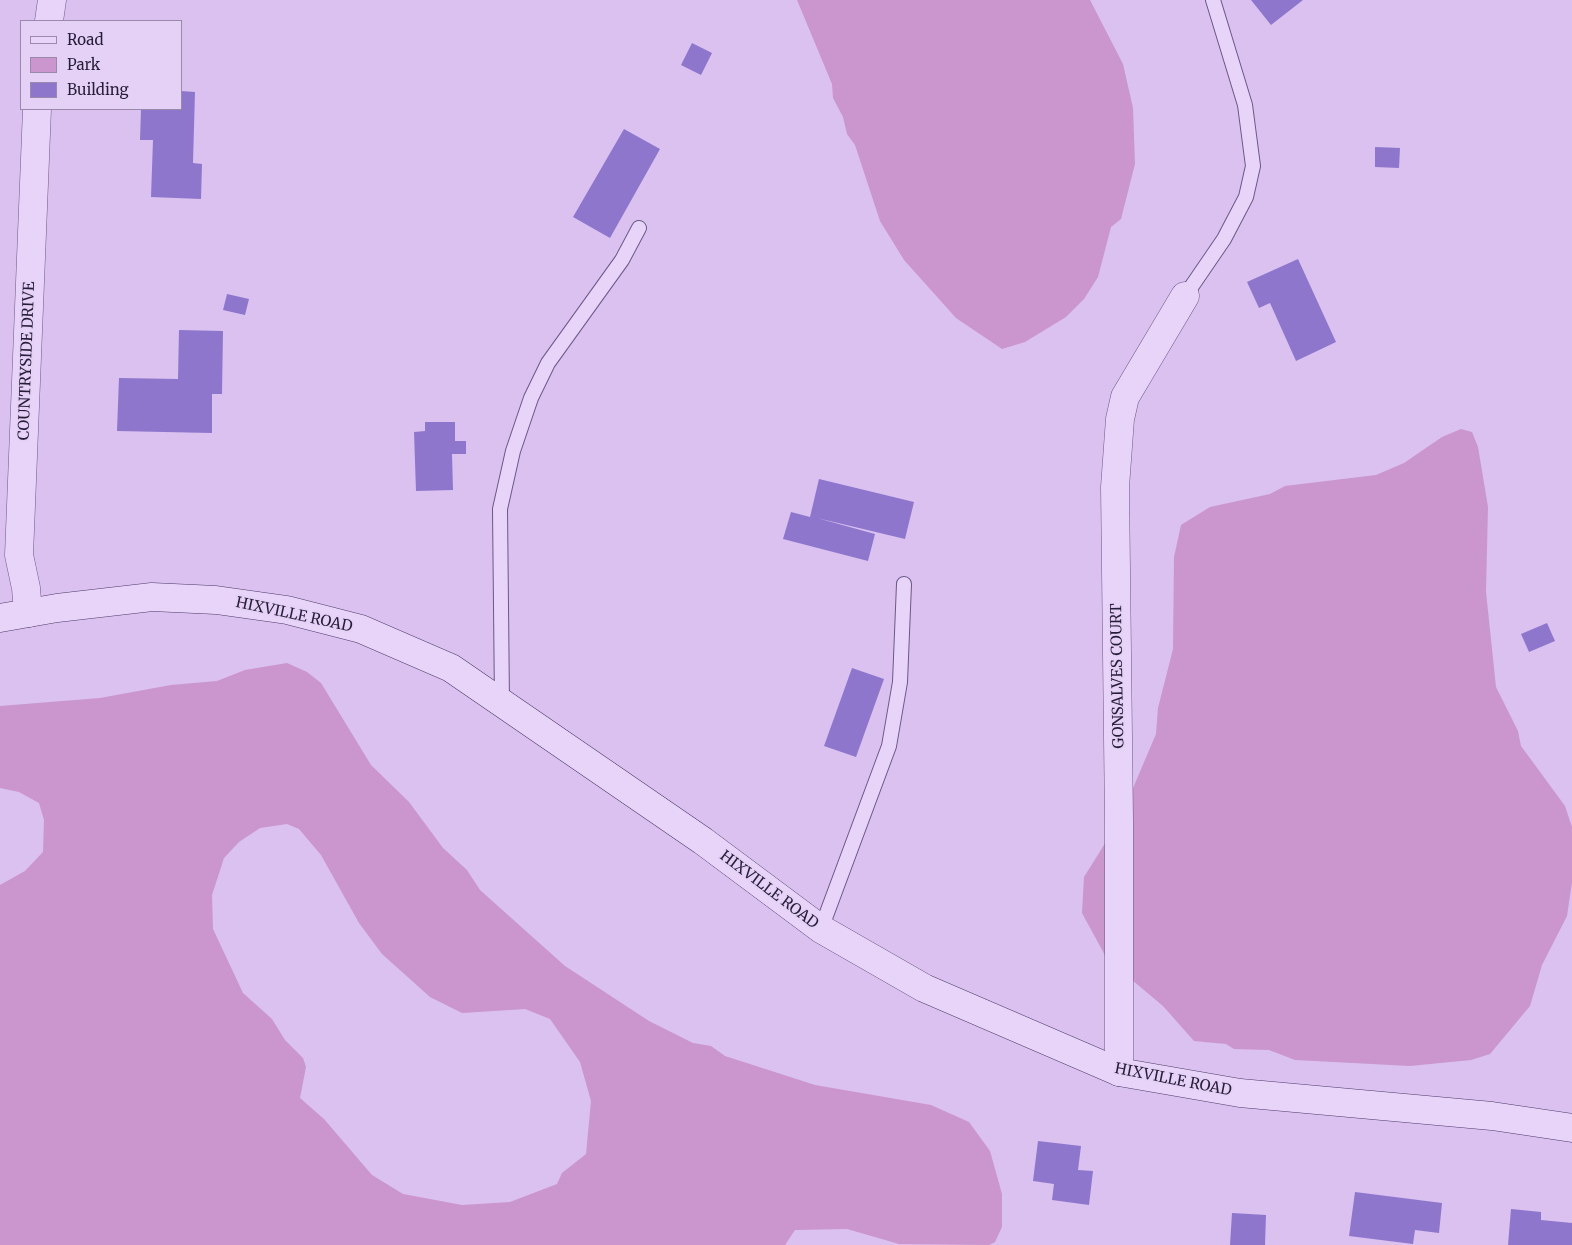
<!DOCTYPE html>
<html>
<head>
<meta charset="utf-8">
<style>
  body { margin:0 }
  #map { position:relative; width:1572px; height:1245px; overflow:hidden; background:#dac1ef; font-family:Merriweather,serif }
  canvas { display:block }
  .legend { position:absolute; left:20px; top:20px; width:162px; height:90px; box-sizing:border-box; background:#e6d1f6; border:1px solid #9989aa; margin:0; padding:6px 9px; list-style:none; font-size:15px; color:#261d38 }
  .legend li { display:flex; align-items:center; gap:10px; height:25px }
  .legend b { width:25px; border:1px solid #9989aa }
</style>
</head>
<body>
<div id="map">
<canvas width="1572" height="1245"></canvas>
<ul class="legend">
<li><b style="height:6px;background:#e9d4f9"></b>Road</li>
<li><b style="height:14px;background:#cb95cd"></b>Park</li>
<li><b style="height:14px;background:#8e76cd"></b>Building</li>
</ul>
</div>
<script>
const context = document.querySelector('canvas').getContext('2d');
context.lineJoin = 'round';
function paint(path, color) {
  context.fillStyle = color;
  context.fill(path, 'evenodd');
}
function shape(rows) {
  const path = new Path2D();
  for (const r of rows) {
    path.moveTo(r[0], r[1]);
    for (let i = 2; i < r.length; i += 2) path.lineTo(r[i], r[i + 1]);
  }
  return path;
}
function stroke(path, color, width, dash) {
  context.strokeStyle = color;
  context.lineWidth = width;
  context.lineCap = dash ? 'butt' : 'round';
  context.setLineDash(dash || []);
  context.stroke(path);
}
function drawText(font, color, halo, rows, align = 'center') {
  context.font = font + ' Merriweather,serif';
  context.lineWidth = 4;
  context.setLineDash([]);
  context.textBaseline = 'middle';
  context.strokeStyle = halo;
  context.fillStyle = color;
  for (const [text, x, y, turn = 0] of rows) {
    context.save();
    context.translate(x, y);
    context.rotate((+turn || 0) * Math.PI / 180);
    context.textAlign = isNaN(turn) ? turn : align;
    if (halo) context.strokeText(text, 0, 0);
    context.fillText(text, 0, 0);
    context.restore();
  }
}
paint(shape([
  [797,0,1090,0,1123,64,1133,108,1135,164,1121,219,1111,227,1098,277,1084,299,1066,317,1025,342,1002,349,956,318,904,260,880,221,855,145,847,134,843,117,833,98,832,84],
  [1461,429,1472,432,1478,447,1488,507,1486,592,1496,687,1518,731,1521,746,1565,806,1572,827,1572,882,1567,916,1542,965,1530,1006,1490,1054,1471,1060,1410,1066,1295,1060,1269,1050,1234,1049,1226,1044,1194,1041,1163,1006,1107,959,1082,913,1084,877,1119,821,1156,734,1158,708,1173,649,1174,557,1181,525,1210,507,1270,494,1285,486,1376,475,1404,463,1442,437],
  [287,663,307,672,321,683,371,765,409,802,443,848,467,870,480,890,565,966,649,1021,693,1043,711,1046,725,1056,815,1085,931,1105,969,1122,990,1151,1002,1194,1002,1227,995,1242,989,1245,899,1244,847,1229,795,1230,785,1245,0,1245,0,885,25,871,43,852,44,820,39,803,19,792,0,788,0,706,100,698,171,685,217,681,245,670],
  [287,824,299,829,321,855,359,923,382,954,430,997,462,1013,525,1009,550,1019,580,1062,591,1101,586,1154,562,1173,557,1184,510,1202,462,1205,403,1194,372,1175,324,1119,300,1098,306,1067,303,1058,285,1040,272,1019,243,993,213,929,212,895,224,858,239,842,260,828]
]), '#cb95cd');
paint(shape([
  [1251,0,1303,0,1271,25],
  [692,43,712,53,701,75,681,65],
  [181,91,195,92,193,163,202,164,201,199,151,197,153,140,140,140,141,109,181,109],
  [624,129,660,149,610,238,573,217],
  [1375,147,1400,148,1399,168,1375,167],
  [1298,259,1336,342,1296,361,1270,303,1259,308,1247,282],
  [227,294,249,299,245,315,223,310],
  [179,330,223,331,222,394,212,394,212,433,117,431,119,378,178,379],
  [425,422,455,422,455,441,466,441,466,454,452,454,453,490,416,491,414,432,425,431],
  [819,479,914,502,905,539,817,518,875,534,868,561,783,539,791,512,810,517],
  [1547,623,1555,641,1529,652,1521,634],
  [852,668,884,679,856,757,824,746],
  [1038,1141,1081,1146,1078,1170,1093,1171,1089,1205,1052,1200,1054,1184,1033,1181],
  [1355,1192,1442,1203,1439,1233,1415,1230,1413,1244,1349,1236],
  [1511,1209,1541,1212,1541,1220,1572,1223,1572,1245,1508,1245],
  [1232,1213,1266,1215,1265,1245,1230,1245]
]), '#8e76cd');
const lane = shape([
  [1185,296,1224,239,1246,197,1253,166,1245,105,1213,0],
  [502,703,500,509,513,451,531,398,548,363,622,260,639,228],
  [821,929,889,746,900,682,904,584]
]);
const street = shape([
  [49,21,52,0],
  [28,613,26,588,19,555,37,109],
  [1119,1072,1119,821,1115,487,1120,419,1125,397,1185,296]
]);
const secondary = shape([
  [0,618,57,608,152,597,216,600,287,610,361,629,451,668,703,841,821,929,924,988,1119,1072,1240,1093,1492,1116,1572,1128]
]);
stroke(lane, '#6b5888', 16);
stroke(street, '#6b5888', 29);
stroke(secondary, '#4c3b6a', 29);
stroke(lane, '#e9d4f9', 14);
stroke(street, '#e9d4f9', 28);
stroke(secondary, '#e9d4f9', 28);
drawText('15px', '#261d38', '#e6d1f6', [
  ["COUNTRYSIDE DRIVE",27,361,-88],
  ["HIXVILLE ROAD",294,615,12],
  ["GONSALVES COURT",1118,676,-91],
  ["HIXVILLE ROAD",769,890,37],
  ["HIXVILLE ROAD",1173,1080,11]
]);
</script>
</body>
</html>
